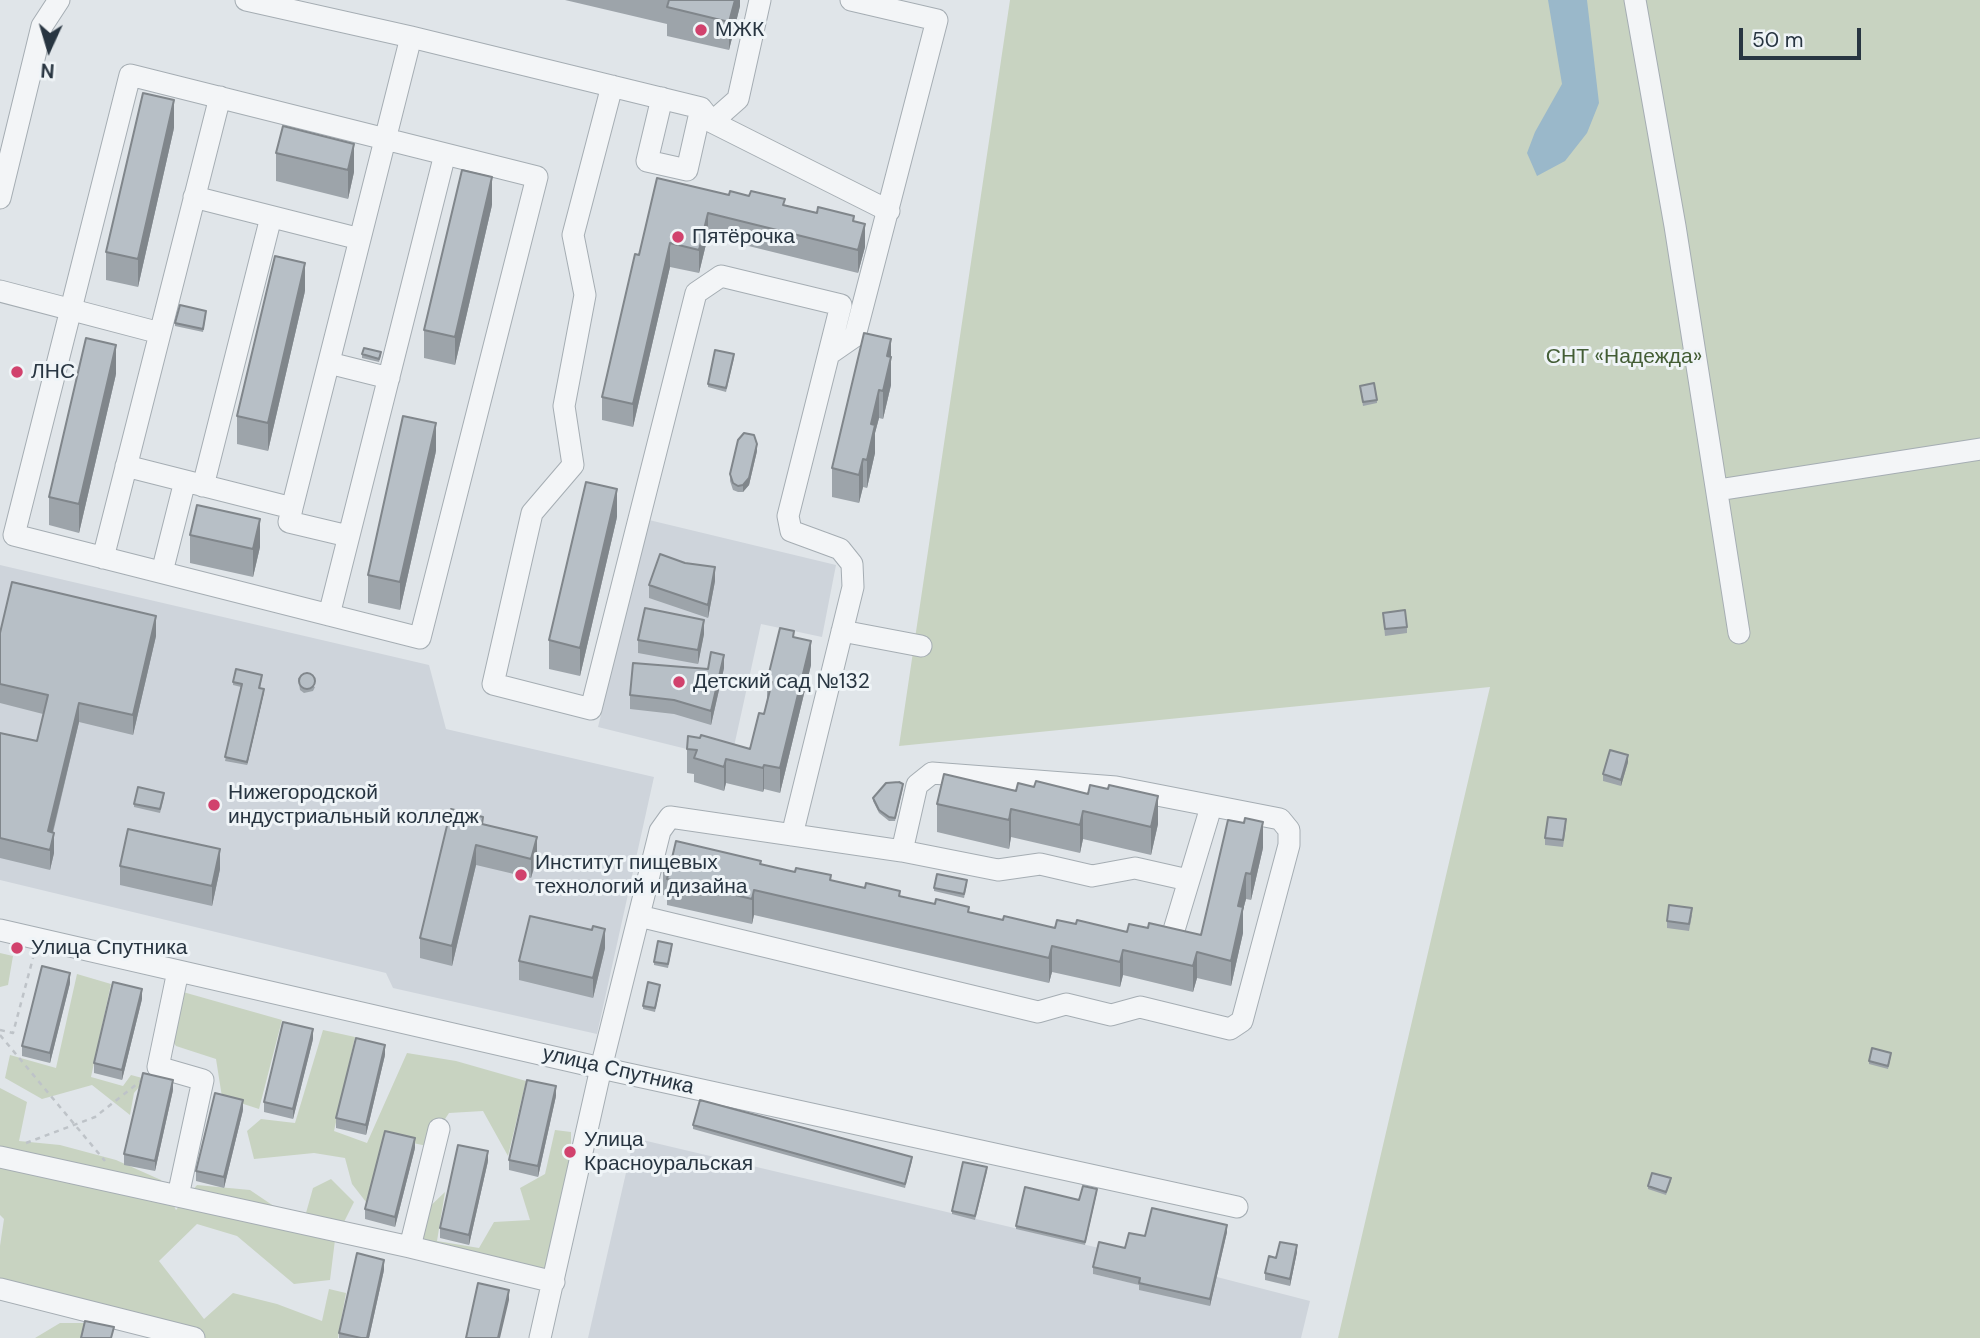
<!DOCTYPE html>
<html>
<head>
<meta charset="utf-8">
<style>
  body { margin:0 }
  #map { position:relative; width:1980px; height:1338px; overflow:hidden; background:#e0e5e9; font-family:"DM Sans",sans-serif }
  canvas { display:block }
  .north { position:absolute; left:14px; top:14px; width:70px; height:70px; -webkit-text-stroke:5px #eff4f7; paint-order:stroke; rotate:184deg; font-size:19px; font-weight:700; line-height:28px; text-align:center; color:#283541 }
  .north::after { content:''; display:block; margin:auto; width:24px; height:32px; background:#283541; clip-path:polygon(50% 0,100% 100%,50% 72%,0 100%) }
  .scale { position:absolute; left:1739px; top:28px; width:122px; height:32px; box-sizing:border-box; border:4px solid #283541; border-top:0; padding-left:9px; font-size:21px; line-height:24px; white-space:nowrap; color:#283541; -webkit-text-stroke:5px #eff4f7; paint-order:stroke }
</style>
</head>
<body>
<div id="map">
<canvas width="1980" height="1338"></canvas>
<div class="north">N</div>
<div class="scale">50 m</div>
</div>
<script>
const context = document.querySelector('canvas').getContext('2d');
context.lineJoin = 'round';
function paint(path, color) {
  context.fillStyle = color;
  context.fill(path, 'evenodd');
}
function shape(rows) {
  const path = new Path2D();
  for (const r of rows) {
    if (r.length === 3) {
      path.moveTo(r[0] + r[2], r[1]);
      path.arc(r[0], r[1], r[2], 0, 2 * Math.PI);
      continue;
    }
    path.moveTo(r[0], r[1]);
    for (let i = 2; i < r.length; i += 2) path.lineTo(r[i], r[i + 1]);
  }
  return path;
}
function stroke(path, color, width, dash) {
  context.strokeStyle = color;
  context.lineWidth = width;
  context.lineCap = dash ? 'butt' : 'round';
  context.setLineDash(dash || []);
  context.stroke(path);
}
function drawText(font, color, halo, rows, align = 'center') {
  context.font = font + ' "DM Sans",sans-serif';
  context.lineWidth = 6;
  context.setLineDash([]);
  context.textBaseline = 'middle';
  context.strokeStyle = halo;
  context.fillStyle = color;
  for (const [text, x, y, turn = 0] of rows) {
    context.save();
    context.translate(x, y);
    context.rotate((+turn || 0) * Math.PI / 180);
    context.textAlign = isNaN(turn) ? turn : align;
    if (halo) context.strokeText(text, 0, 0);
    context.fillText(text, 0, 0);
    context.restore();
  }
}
paint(shape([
  [649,520,836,565,822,637,761,624,731,760,598,727],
  [0,565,429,665,446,729,654,777,597,1034,393,988,386,973,0,880],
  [634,1138,1099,1248,1093,1274,1140,1285,1217,1277,1310,1301,1301,1338,588,1338]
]), '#ced4db');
paint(shape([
  [1010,0,1980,0,1980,1338,1338,1338,1490,687,899,746],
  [0,953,13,956,8,985,0,987],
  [77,974,111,984,91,1077,123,1086,131,1075,146,1079,134,1093,130,1115,92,1085,42,1099,5,1078,10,1055,56,1068],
  [183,992,282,1020,259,1109,222,1097,216,1059,176,1046,165,1030],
  [323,1030,355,1037,334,1131,367,1143,407,1053,456,1061,526,1081,508,1156,483,1111,449,1113,427,1146,385,1137,366,1202,352,1184,345,1158,314,1153,254,1159,247,1131,261,1119,295,1123],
  [0,1088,27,1102,19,1141,60,1145,116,1160,161,1180,176,1210,197,1185,250,1190,284,1213,306,1213,313,1188,331,1179,354,1202,335,1240,330,1280,294,1284,237,1236,197,1224,159,1261,204,1319,233,1293,277,1304,322,1321,329,1289,346,1293,338,1338,158,1338,0,1300,0,1246,4,1219,0,1215],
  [555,1130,571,1132,571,1189,548,1272,420,1245,424,1212,445,1192,437,1241,479,1248,494,1222,530,1220,520,1188,545,1174],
  [60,1323,85,1323,81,1338,35,1338]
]), '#c8d3c1');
paint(shape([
  [1548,0,1587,0,1599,103,1587,133,1565,161,1537,176,1527,153,1535,132,1562,84]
]), '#9ab8ca');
const minor = shape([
  [246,0,411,37,701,108,712,122,738,99,760,0],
  [1635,0,1675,226,1739,633],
  [130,75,537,177,420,638,14,535,130,75],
  [612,86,573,235,585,295,564,406,573,465,532,513,493,684,591,709,696,293,721,276,841,305,788,516,791,531,840,549,852,564,853,587,792,835],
  [662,98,647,161,687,170,701,108],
  [712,122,889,211],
  [194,197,360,239],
  [0,198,42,26,59,0],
  [0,291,160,333],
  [829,354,855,336,937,20,851,0],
  [329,363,389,378],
  [126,466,292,508,289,522,348,536],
  [203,486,271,217],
  [1718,490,1980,449],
  [292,508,411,37],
  [103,558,220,97],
  [162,572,185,481],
  [329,615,445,154],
  [842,631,921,646],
  [639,916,1038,1012,1066,1004,1111,1015,1140,1007,1230,1029,1242,1021,1289,845,1289,830,1280,819,1116,787,932,773,917,785,902,851],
  [0,930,601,1068,1237,1207],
  [1174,930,1211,807],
  [0,1157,410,1247,554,1282],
  [178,1196,203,1080,158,1067,178,971],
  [410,1247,439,1129],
  [0,1289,194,1338],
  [540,1338,601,1068,660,831,670,817,902,851,998,870,1040,864,1092,876,1135,868,1188,880]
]);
stroke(minor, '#a5adb3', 23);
stroke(shape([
  [0,1030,13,1033,33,958],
  [0,1035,105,1161],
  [26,1143,95,1117,142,1080]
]), '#bec3c8', 2.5, [5, 5]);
stroke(minor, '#f3f5f7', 21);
paint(shape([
  [565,0,740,0,740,6,729,50,667,36,667,24],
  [174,128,138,287,106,280,106,252],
  [276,153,354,172,348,199,276,181],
  [729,195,785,205,854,221,865,247,858,273,708,236,699,273,670,267,633,427,602,420,602,397,639,255],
  [492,205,455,365,424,358,424,330],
  [305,291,268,451,237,444,237,416],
  [206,315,203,332,175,326,175,323],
  [362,354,381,355,379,362,362,358],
  [891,357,891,385,883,419,879,418,875,433,875,453,867,488,863,487,859,503,832,497,832,468],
  [734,358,726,392,708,387,708,384],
  [116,374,79,533,49,525,49,497],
  [1360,386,1377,400,1377,403,1363,406],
  [436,451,400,610,368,603,368,575],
  [757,451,749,485,743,492,738,492,733,490,730,481,730,474],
  [617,517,580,676,549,669,549,640],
  [190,535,260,547,253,577,190,563],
  [715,581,708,618,649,598,649,585],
  [1383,613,1407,627,1407,633,1385,636],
  [0,633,156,636,133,735,79,722,53,833,54,853,50,870,0,858,0,733,37,741,43,714,0,703],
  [704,634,698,664,638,653,638,640],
  [794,637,811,665,780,793,764,789,763,792,726,783,724,791,694,782,694,774,687,773,687,749,750,749,764,714,767,703,767,681],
  [724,668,711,725,674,714,630,709,630,695,708,669],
  [262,678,260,688,264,692,247,765,225,761,241,687,233,685,233,682],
  [298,678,315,687,313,691,304,693,300,690],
  [1628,762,1621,786,1603,781,1603,774],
  [903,788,895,821,889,821,879,813,873,801,873,798],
  [1016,791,1158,824,1151,855,1083,839,1080,853,1011,837,1009,849,937,832,937,804],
  [164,797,160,813,134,807,134,804],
  [483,824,537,857,531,878,476,865,452,966,420,958,420,938],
  [1566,826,1563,847,1545,845,1545,838],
  [1263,848,1251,900,1246,899,1243,910,1243,933,1231,986,1197,978,1193,992,1123,975,1120,987,1052,972,1049,983,754,915,752,924,667,905,667,896,663,895,663,869,672,858,761,864,1003,920,1055,928,1076,924,1127,932,1148,928,1201,935],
  [120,866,220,869,212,906,120,885],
  [967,884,964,898,934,891,934,888],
  [1692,915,1689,931,1667,928,1667,921],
  [672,947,668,968,654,965,654,962],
  [605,948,593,998,519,980,519,961],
  [70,983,50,1063,22,1056,22,1046],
  [660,988,655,1012,643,1009,643,1006],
  [142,999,122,1080,94,1073,94,1063],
  [313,1039,293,1119,264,1112,264,1102],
  [385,1055,366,1135,336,1128,336,1118],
  [1891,1056,1888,1069,1869,1064,1869,1061],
  [173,1090,155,1171,124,1165,124,1154],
  [556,1096,538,1177,509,1170,509,1160],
  [243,1110,224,1188,196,1181,196,1171],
  [693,1125,912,1161,905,1188,693,1129],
  [415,1148,395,1227,365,1219,365,1209],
  [488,1161,469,1245,440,1238,440,1228],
  [987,1171,975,1220,952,1214,952,1211],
  [1671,1181,1666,1195,1648,1189,1648,1186],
  [1097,1192,1085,1245,1016,1229,1016,1226],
  [1227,1232,1210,1306,1139,1290,1139,1285,1093,1274,1093,1267,1145,1236],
  [1297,1252,1290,1286,1265,1280,1265,1273,1276,1258],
  [384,1270,369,1338,339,1338,339,1333]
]), '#9da4aa');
paint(shape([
  [735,0,740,0,740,6,729,50,729,22],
  [174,100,174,128,138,287,138,259],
  [354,144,354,172,348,199,348,170],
  [492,177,492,205,455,365,455,337],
  [708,213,708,236,699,273,699,250],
  [865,224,865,247,858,273,858,250],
  [670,243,670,267,633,427,633,404],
  [305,263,305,291,268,451,268,423],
  [891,339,891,385,883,419,883,391,887,356],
  [116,345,116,374,79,533,79,504],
  [879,390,879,418,875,433,875,453,867,488,867,460,871,424],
  [436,423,436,451,400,610,400,582],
  [757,444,757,451,749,485,743,492,743,485],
  [863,459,863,487,859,503,859,475],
  [617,489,617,517,580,676,580,648],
  [260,519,260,547,253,577,253,549],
  [715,567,715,581,708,618,708,605],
  [156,616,156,636,133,735,133,715],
  [704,620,704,634,698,664,698,650],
  [811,641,811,665,780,793,780,768],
  [724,655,724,668,711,725,711,711],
  [264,689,264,692,247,765,247,762],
  [79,703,79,722,48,851,48,831],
  [1628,755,1628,762,1621,786,1621,780],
  [726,759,726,783,724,791,724,767],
  [764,765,764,789,763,792,763,768],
  [1158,796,1158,824,1151,855,1151,827],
  [1011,809,1011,837,1009,849,1009,820],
  [1083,811,1083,839,1080,853,1080,825],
  [1263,822,1263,848,1251,900,1251,874],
  [54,833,54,853,50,870,50,850],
  [537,837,537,857,531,878,531,859],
  [476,845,476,865,452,966,452,946],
  [220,849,220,869,212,906,212,886],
  [1246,873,1246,899,1243,910,1243,933,1231,986,1231,961,1238,906],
  [754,890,754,915,752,924,752,899],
  [605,929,605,948,593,998,593,978],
  [1052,946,1052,972,1049,983,1049,958],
  [1123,950,1123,975,1120,987,1120,962],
  [1197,952,1197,978,1193,992,1193,966],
  [70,973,70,983,50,1063,50,1053],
  [142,989,142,999,122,1080,122,1070],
  [313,1029,313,1039,293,1119,293,1109],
  [385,1045,385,1055,366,1135,366,1125],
  [173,1080,173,1090,155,1171,155,1161],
  [556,1086,556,1096,538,1177,538,1166],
  [243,1100,243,1110,224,1188,224,1177],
  [415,1138,415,1148,395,1227,395,1217],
  [488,1151,488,1161,469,1245,469,1235],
  [1227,1225,1227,1232,1210,1306,1210,1299],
  [1297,1245,1297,1252,1290,1286,1290,1279],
  [384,1260,384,1270,369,1338,367,1338],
  [509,1290,509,1300,500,1338,498,1338]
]), '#80868b');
const building = shape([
  [669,0,735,0,729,22,667,7,669,0],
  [143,93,174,100,138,259,106,252,143,93],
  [283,126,354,144,348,170,276,153,283,126],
  [462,170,492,177,455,337,424,330,462,170],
  [657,178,729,195,730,191,749,196,751,191,785,199,783,205,817,213,818,207,854,216,853,221,865,224,858,250,708,213,699,250,670,243,633,404,602,397,635,254,639,255,657,178],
  [275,256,305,263,268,423,237,416,275,256],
  [180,305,206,311,203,329,175,323,180,305],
  [864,333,891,339,887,356,891,357,883,391,879,390,871,424,875,425,867,460,863,459,859,475,832,468,864,333],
  [86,338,116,345,79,504,49,497,86,338],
  [364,348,381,352,379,359,362,354,364,348],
  [715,350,734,354,726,388,708,384,715,350],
  [1374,383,1377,400,1363,402,1360,386,1374,383],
  [403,416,436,423,400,582,368,575,403,416],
  [744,433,754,435,757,444,749,478,743,485,738,486,733,483,730,474,738,440,744,433],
  [586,482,617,489,580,648,549,640,586,482],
  [197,505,260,519,253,549,190,535,197,505],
  [660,554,685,563,715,567,708,605,649,585,660,554],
  [12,582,156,616,133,715,79,703,48,831,54,833,50,850,0,838,0,733,37,741,48,695,0,684,0,633,12,582],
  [645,608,704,620,698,650,638,640,645,608],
  [1405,610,1407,627,1385,629,1383,613,1405,610],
  [780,628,794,631,793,637,811,641,780,768,764,765,763,768,726,759,724,767,694,758,697,750,687,749,688,736,700,738,701,735,750,749,759,713,764,714,772,682,767,681,780,628],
  [711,652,724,655,711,711,674,700,630,695,633,663,708,669,711,652],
  [236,669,262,675,259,688,264,689,247,762,225,757,242,684,233,682,236,669],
  [307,681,8],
  [1610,750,1628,755,1621,780,1603,774,1610,750],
  [944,774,1016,791,1018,783,1034,787,1036,781,1088,794,1090,785,1108,789,1109,785,1158,796,1151,827,1083,811,1080,825,1011,809,1009,820,937,804,944,774],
  [899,782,903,784,895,818,889,817,879,810,873,798,886,783,899,782],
  [138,787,164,793,160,809,134,804,138,787],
  [451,809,483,817,482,824,537,837,531,859,476,845,452,946,420,938,451,809],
  [1548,817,1566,819,1563,840,1545,838,1548,817],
  [1245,818,1263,822,1251,874,1246,873,1238,906,1243,907,1231,961,1197,952,1193,966,1123,950,1120,962,1052,946,1049,958,754,890,752,899,667,879,669,871,663,869,666,856,672,858,676,841,761,861,760,864,795,872,796,868,831,875,830,880,865,888,866,883,900,891,899,896,935,904,936,899,969,907,968,912,1003,920,1004,916,1055,928,1057,920,1076,924,1077,920,1127,932,1129,924,1148,928,1149,923,1201,935,1228,820,1244,823,1245,818],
  [128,829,220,849,212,886,120,866,128,829],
  [937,874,967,880,964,894,934,888,937,874],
  [1669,905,1692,908,1689,924,1667,921,1669,905],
  [530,916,592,930,593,926,605,929,593,978,519,961,530,916],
  [658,941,672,944,668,964,654,962,658,941],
  [42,966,70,973,50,1053,22,1046,42,966],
  [113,982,142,989,122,1070,94,1063,113,982],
  [648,982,660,985,655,1008,643,1006,648,982],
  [283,1022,313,1029,293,1109,264,1102,283,1022],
  [356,1038,385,1045,366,1125,336,1118,356,1038],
  [1872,1048,1891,1053,1888,1066,1869,1061,1872,1048],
  [143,1073,173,1080,155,1161,124,1154,143,1073],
  [527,1080,556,1086,538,1166,509,1160,527,1080],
  [215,1093,243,1100,224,1177,196,1171,215,1093],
  [700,1100,912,1157,905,1184,693,1125,700,1100],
  [385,1131,415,1138,395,1217,365,1209,385,1131],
  [458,1145,488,1151,469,1235,440,1228,458,1145],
  [963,1162,987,1167,975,1216,952,1211,963,1162],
  [1652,1173,1671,1178,1666,1192,1648,1186,1652,1173],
  [1083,1186,1097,1189,1085,1242,1016,1226,1025,1187,1079,1200,1083,1186],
  [1152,1208,1227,1225,1210,1299,1139,1283,1140,1278,1093,1267,1099,1242,1125,1248,1129,1233,1145,1236,1152,1208],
  [1280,1242,1297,1245,1290,1279,1265,1273,1269,1256,1276,1258,1280,1242],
  [357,1253,384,1260,367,1338,361,1338,339,1333,357,1253],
  [478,1283,509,1290,498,1338,466,1338,478,1283],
  [85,1321,114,1327,111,1338,81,1338,85,1321]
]);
paint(building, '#b7bfc6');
stroke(building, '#80868b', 2);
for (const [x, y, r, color] of [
  [701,30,7,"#d1426d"],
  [678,237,7,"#d1426d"],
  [17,372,7,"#d1426d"],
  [679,682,7,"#d1426d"],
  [214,805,7,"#d1426d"],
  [521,875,7,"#d1426d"],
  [17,948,7,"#d1426d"],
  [570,1152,7,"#d1426d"]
]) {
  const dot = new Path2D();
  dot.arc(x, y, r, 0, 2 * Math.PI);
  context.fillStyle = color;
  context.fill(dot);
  stroke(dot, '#eff4f7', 2.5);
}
drawText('21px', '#283541', '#eff4f7', [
  ["МЖК",715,30],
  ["Пятёрочка",692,237],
  ["ЛНС",31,372],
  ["Детский сад №132",693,682],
  ["Нижегородской",228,793],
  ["индустриальный колледж",228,817],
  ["Институт пищевых",535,863],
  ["технологий и дизайна",535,887],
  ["Улица Спутника",31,948],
  ["Улица",584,1140],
  ["Красноуральская",584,1164]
], 'left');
drawText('21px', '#435d35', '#eff4f7', [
  ["СНТ «Надежда»",1624,357]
]);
drawText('21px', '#283541', '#eff4f7', [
  ["улица Спутника",618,1071,13]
]);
</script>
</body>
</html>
